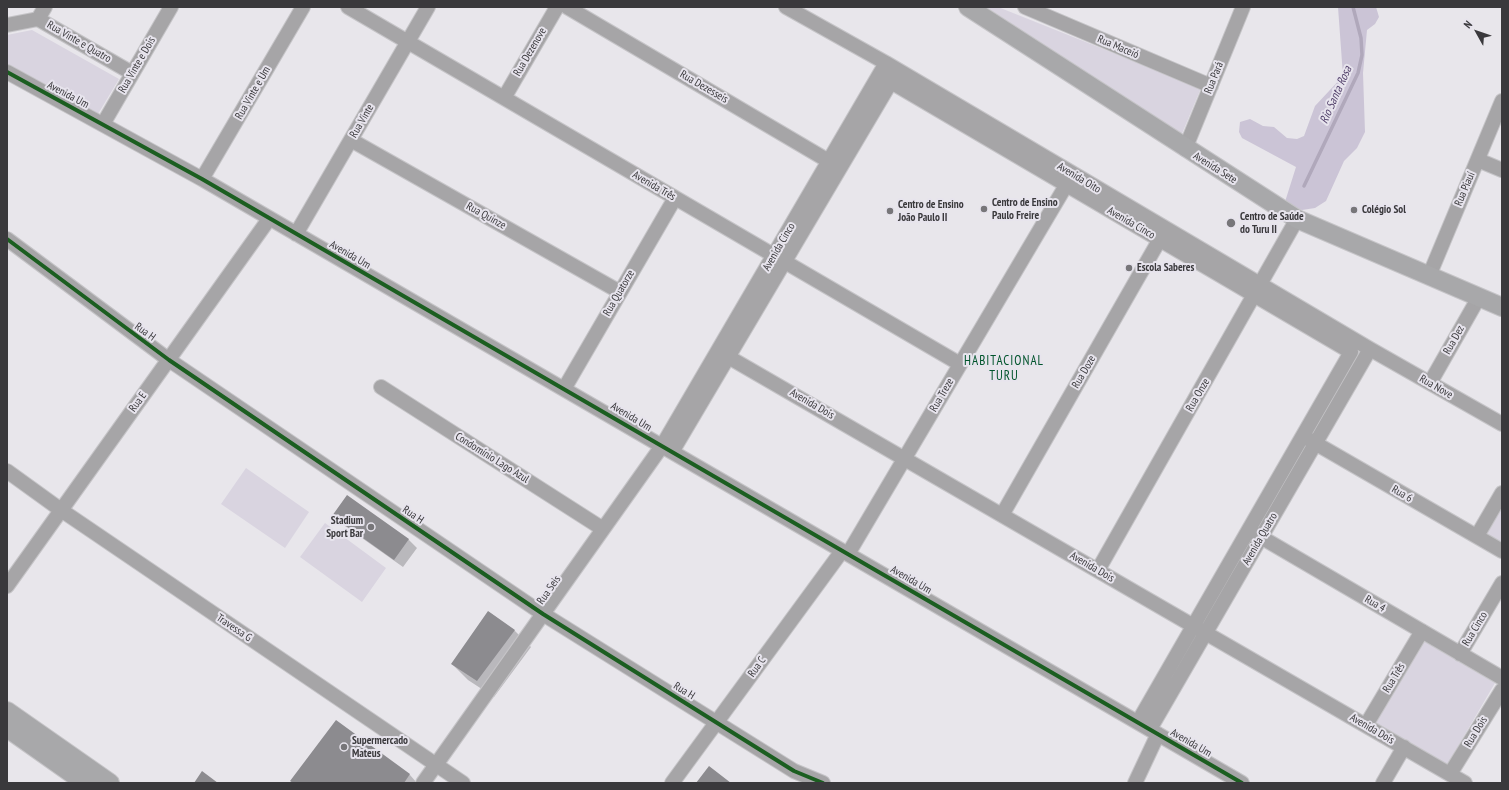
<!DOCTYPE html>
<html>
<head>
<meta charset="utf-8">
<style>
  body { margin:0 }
  #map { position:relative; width:1509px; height:790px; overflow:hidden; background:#e8e6eb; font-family:"PT Sans Narrow",sans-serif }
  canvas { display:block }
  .frame { position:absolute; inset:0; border:8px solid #3a393c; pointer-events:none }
  .north { position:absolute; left:1457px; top:12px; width:40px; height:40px; -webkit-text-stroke:3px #e7e4ed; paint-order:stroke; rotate:310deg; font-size:11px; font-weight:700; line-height:16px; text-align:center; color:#3a393c }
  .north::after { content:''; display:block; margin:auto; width:14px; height:18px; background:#3a393c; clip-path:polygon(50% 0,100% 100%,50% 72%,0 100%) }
</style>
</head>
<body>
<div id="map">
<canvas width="1509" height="790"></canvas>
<div class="frame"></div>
<div class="north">N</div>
</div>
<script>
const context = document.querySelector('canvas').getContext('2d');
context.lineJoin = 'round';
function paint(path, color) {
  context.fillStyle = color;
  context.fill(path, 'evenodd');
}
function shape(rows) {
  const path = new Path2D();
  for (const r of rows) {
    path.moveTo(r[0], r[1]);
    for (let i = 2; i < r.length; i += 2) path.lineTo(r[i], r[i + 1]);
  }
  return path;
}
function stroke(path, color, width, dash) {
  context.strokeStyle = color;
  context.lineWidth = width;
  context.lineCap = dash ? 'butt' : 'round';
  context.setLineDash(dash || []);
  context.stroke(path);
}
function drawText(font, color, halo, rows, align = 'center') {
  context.font = font + ' "PT Sans Narrow",sans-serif';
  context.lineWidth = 4;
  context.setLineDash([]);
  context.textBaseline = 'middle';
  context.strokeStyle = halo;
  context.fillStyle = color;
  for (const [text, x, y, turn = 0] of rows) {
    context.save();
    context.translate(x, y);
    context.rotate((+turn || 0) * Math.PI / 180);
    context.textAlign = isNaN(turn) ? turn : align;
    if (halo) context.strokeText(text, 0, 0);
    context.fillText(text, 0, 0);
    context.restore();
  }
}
paint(shape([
  [986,7,998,7,1201,88,1181,136],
  [32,30,119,79,98,114,7,65,7,35],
  [246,468,309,512,285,548,221,504],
  [1502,499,1502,543,1484,532],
  [325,523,386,568,362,602,300,557],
  [1420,639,1495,683,1447,765,1371,723]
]), '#d9d4e0');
paint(shape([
  [1338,7,1376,7,1379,17,1375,24,1367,30,1363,73,1365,132,1357,148,1344,161,1326,201,1315,208,1302,210,1284,205,1296,167,1242,138,1239,132,1240,122,1250,119,1263,126,1274,127,1287,138,1297,139,1304,136,1315,106,1343,76]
]), '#cbc4d6');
paint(shape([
  [334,516,408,539,417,548,403,567,342,524],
  [489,612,515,631,531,647,494,697,468,680,452,664],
  [336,721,410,775,417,783,294,783]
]), '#0003');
stroke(shape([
  [1304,186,1358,73,1362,55,1361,38,1353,7]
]), '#b0a8bb', 3.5);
paint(shape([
  [347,495,409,539,394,560,332,516],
  [488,611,515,630,477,681,451,664],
  [336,720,410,774,404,783,293,783,290,781],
  [709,766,731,783,696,783],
  [202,771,218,783,194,783]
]), '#8c8b8f');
const minor = shape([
  [348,7,960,364],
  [567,7,837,166],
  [786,7,886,63,1370,349,1502,424],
  [1025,7,1211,86],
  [38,19,132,73],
  [38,19,45,7],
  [7,25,38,19],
  [886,63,891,82,1351,352],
  [7,72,202,179,1242,783],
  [504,98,557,7],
  [103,124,171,7],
  [351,140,620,292],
  [1185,149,1243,7],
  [1478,160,1502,170],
  [202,179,303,7],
  [296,234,428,7],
  [7,239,169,360,543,614,794,771,823,783],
  [1429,276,1502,101],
  [718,351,1465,783],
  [1430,383,1479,297],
  [381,387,603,529],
  [564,389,675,198],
  [1308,439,1502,551],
  [672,452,891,82],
  [7,471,61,510,463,783],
  [1002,515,1164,232],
  [1254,533,1502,678],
  [1477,536,1502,493],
  [848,554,1071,177],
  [1098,570,1297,219],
  [7,586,269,219],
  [1460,654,1502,583],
  [1138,722,1351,352],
  [1366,725,1422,631],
  [1150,729,1370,349],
  [1450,774,1502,690],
  [423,783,662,446,886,63],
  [672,783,842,551],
  [1135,783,1158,734],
  [1383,783,1404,747]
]);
const major = shape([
  [968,7,1297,219,1502,307],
  [7,711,110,783],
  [7,728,85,783]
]);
stroke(minor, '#c5c4c7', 16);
stroke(major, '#c5c4c7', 20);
stroke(minor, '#a6a5a7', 14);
stroke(major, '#a8a8aa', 18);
stroke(shape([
  [7,72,202,179,1242,783],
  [7,239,169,360,543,614,794,771,823,783]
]), '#1b5e20', 4);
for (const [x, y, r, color] of [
  [984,209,4,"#777679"],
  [1354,210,4,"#777679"],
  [890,211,4,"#777679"],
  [1231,223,5,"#777679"],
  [1129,268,4,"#777679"],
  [371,527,4,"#777679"],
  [344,747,4,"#777679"]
]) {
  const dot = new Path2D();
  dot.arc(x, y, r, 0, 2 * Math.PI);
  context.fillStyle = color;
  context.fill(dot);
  stroke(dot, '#e7e4ed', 1.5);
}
drawText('11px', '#3a393c', '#e7e4ed', [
  ["Rua Vinte e Quatro",79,42,30],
  ["Rua Maceió",1118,47,23],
  ["Rua Dezenove",530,52,-60],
  ["Rua Vinte e Dois",137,65,-60],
  ["Rua Pará",1214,78,-68],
  ["Rua Dezesseis",704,87,30],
  ["Rua Vinte e Um",253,93,-60],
  ["Avenida Um",68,95,28],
  ["Rua Vinte",362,121,-60],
  ["Avenida Sete",1215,168,32],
  ["Avenida Oito",1079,178,31],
  ["Avenida Três",654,186,30],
  ["Rua Piauí",1465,189,-67],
  ["Rua Quinze",486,216,29],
  ["Avenida Cinco",1131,223,30],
  ["Avenida Cinco",779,247,-60],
  ["Avenida Um",350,255,30],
  ["Rua Quatorze",619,293,-60],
  ["Rua H",145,332,36],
  ["Rua Dez",1454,340,-61],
  ["Rua Doze",1084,372,-60],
  ["Rua Nove",1436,387,30],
  ["Rua Treze",942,395,-60],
  ["Rua Onze",1198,395,-60],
  ["Rua E",138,402,-54],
  ["Avenida Dois",812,404,30],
  ["Avenida Um",631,417,31],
  ["Condomínio Lago Azul",492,458,32],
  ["Rua 6",1402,494,30],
  ["Rua H",413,515,34],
  ["Avenida Quatro",1260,539,-60],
  ["Avenida Dois",1092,567,30],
  ["Avenida Um",911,580,30],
  ["Rua Seis",549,590,-55],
  ["Rua 4",1375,604,30],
  ["Travessa G",234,628,34],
  ["Rua Cinco",1475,629,-59],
  ["Rua C",757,667,-54],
  ["Rua Três",1394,678,-59],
  ["Rua H",684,691,32],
  ["Avenida Dois",1372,729,30],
  ["Rua Dois",1476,732,-59],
  ["Avenida Um",1191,743,30]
]);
drawText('bold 11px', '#3a393c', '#e7e4ed', [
  ["Centro de Ensino",992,203],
  ["Paulo Freire",992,216],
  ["Centro de Ensino",898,205],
  ["João Paulo II",898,218],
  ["Colégio Sol",1362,210],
  ["Centro de Saúde",1240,217],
  ["do Turu II",1240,230],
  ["Escola Saberes",1137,268],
  ["Stadium",363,521,"right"],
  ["Sport Bar",363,534,"right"],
  ["Supermercado",352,741],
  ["Mateus",352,754]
], 'left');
drawText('italic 12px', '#52406a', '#e7e4ed', [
  ["Rio Santa Rosa",1336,95,-66]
]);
context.letterSpacing = '1px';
drawText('13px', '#00542b', '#e7e4ed', [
  ["HABITACIONAL",1004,361],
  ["TURU",1004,376]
]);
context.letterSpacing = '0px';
</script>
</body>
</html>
